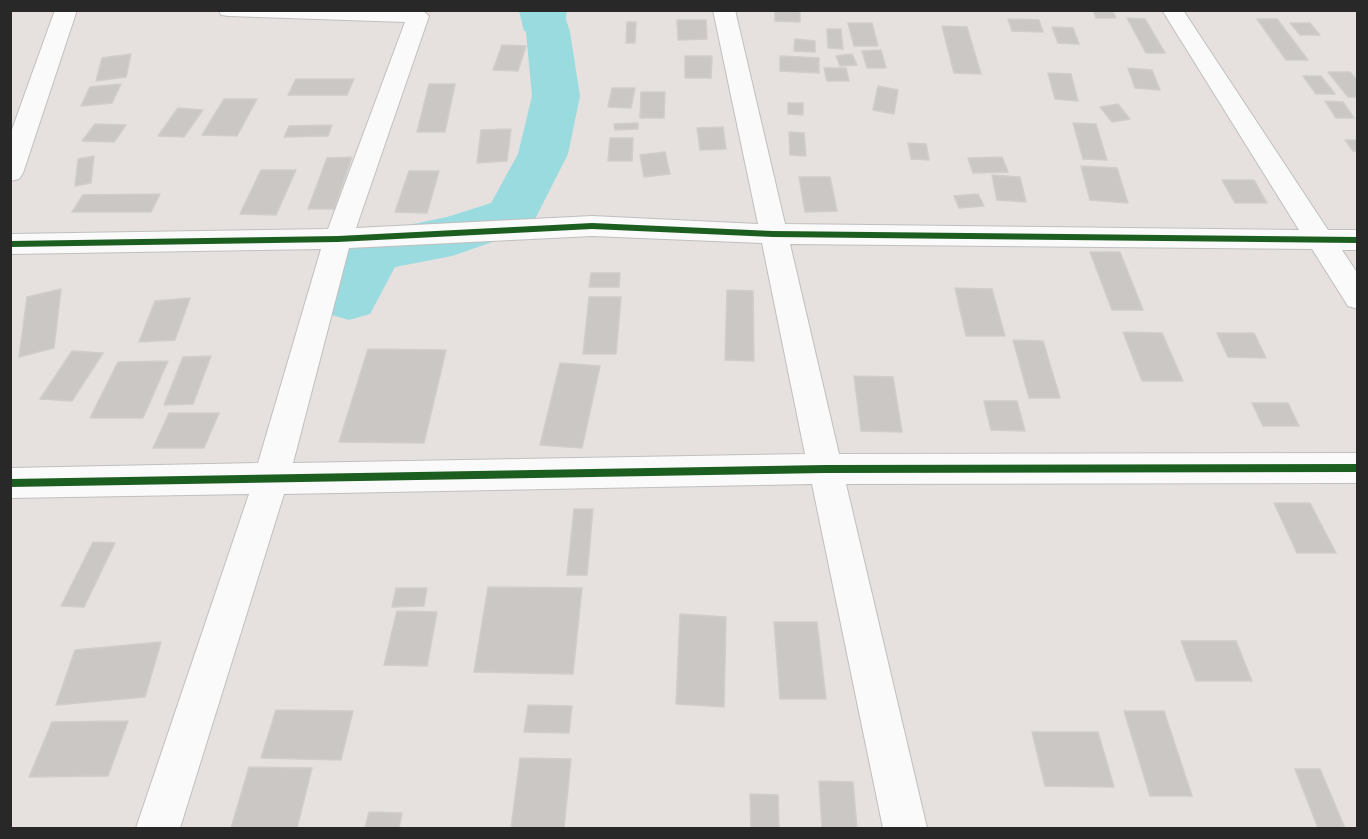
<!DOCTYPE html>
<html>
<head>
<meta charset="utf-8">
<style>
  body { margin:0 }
  #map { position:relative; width:1368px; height:839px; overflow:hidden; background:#e6e1de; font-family:"Open Sans",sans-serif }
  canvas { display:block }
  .frame { position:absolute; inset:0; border:12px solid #282828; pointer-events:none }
</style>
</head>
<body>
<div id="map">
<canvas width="1368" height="839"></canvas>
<div class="frame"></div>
</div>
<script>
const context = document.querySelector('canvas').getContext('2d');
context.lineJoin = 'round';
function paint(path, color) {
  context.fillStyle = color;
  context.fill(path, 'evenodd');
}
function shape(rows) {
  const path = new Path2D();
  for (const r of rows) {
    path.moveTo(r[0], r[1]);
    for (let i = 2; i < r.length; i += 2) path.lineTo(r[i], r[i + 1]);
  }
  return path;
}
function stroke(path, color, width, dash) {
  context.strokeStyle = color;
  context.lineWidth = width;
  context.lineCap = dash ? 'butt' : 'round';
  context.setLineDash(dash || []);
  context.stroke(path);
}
paint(shape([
  [519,11,567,11,563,33,524,31]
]), '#9adbdf');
paint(shape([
  [520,10,563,10,570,32,580,96,568,154,530,229,452,256,395,267,370,314,349,320,328,314,319,298,356,236,447,217,491,203,518,154,532,96,526,32,520,10]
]), '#9adbdf');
const building = shape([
  [775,10,800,10,800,22,775,21,775,10],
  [1093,10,1112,10,1116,18,1096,18,1093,10],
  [1127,18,1145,19,1165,53,1146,53,1127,18],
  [1008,19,1039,20,1043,32,1012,31,1008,19],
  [1257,19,1277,19,1308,60,1286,60,1257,19],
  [677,20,706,20,707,39,678,40,677,20],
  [627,22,636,22,635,43,626,43,627,22],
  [848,23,872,23,878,46,854,46,848,23],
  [1290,23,1310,23,1320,35,1300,35,1290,23],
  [942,26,967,27,981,74,954,73,942,26],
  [1052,27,1073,28,1079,44,1058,43,1052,27],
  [827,29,841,29,843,49,828,48,827,29],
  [795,39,815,41,815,52,794,51,795,39],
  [502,45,526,46,518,71,493,70,502,45],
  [881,50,886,68,867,68,862,51,881,50],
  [131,54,126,77,96,81,102,58,131,54],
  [852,54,857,65,840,66,836,56,852,54],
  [685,56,712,56,711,78,685,78,685,56],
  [780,56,819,58,819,73,780,71,780,56],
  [824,68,846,68,849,81,827,81,824,68],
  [1128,68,1152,70,1160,90,1135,88,1128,68],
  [1328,72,1350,72,1358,81,1358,97,1348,97,1328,72],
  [1048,73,1071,74,1078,101,1055,99,1048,73],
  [1303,76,1321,76,1335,94,1316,94,1303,76],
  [296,79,354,79,347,95,288,95,296,79],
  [121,84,112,103,81,106,90,87,121,84],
  [429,84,455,84,445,132,417,132,429,84],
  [878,86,898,90,894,114,873,110,878,86],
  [612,88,635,88,631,108,608,107,612,88],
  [641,92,665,92,664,118,640,118,641,92],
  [224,99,257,99,237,136,202,135,224,99],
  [1325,101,1343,102,1354,118,1336,118,1325,101],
  [788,103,803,103,803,115,788,114,788,103],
  [1118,104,1130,119,1112,122,1100,107,1118,104],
  [178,108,203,110,184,137,158,136,178,108],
  [638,123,638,129,615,130,614,124,638,123],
  [1073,123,1096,124,1107,160,1083,159,1073,123],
  [95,124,126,125,114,142,82,141,95,124],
  [332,125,328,136,284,137,289,126,332,125],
  [723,127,726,149,700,150,697,128,723,127],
  [511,129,507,161,477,163,481,130,511,129],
  [789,132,804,133,806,156,790,155,789,132],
  [610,138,633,138,632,161,608,161,610,138],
  [1345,140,1358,140,1358,151,1353,151,1345,140],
  [908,143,926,144,929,160,911,159,908,143],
  [665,152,670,174,644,177,640,155,665,152],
  [94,156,91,183,75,186,78,159,94,156],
  [352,157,334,209,308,209,327,158,352,157],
  [1002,157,1008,172,973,173,968,158,1002,157],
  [1081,166,1117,168,1128,203,1090,200,1081,166],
  [261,170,296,170,276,215,240,214,261,170],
  [409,171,439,171,427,213,395,212,409,171],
  [992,175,1020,177,1026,202,997,200,992,175],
  [799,177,830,177,837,211,805,212,799,177],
  [1222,180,1254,180,1267,203,1235,203,1222,180],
  [160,194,151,212,72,212,83,195,160,194],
  [978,194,984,206,959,208,954,196,978,194],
  [1090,252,1120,252,1143,310,1112,310,1090,252],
  [591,273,620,273,619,287,589,287,591,273],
  [955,288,992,289,1005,336,966,336,955,288],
  [61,289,54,348,19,357,27,297,61,289],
  [727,290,753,291,754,361,725,360,727,290],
  [589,297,621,297,616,354,583,354,589,297],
  [190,298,175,340,139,342,155,301,190,298],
  [1123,332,1162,333,1183,381,1142,381,1123,332],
  [1217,333,1254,333,1266,358,1228,357,1217,333],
  [1013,340,1043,341,1060,398,1029,398,1013,340],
  [368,349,446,350,424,443,339,442,368,349],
  [72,351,103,353,72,401,40,399,72,351],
  [211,356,193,404,164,405,183,357,211,356],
  [168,361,143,418,90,418,118,362,168,361],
  [560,363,600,366,582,448,540,445,560,363],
  [854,376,893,377,902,432,861,431,854,376],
  [984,401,1017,401,1025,431,991,430,984,401],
  [1252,403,1288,403,1299,426,1263,426,1252,403],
  [169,413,219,413,204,448,153,448,169,413],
  [1274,503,1310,503,1336,553,1297,553,1274,503],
  [574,509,593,509,587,575,567,575,574,509],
  [93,542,115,543,84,607,61,606,93,542],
  [488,587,582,588,573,674,474,672,488,587],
  [396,588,427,588,424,606,392,607,396,588],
  [397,611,437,612,427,666,384,665,397,611],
  [680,614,726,617,724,707,676,704,680,614],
  [774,622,817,622,826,699,780,699,774,622],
  [1181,641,1236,641,1252,681,1196,681,1181,641],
  [161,642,145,697,56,705,75,650,161,642],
  [528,705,572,706,569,733,524,732,528,705],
  [276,710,353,711,341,760,261,758,276,710],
  [1124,711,1164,711,1192,796,1150,796,1124,711],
  [128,721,108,776,29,777,52,722,128,721],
  [1032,732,1098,732,1114,787,1045,786,1032,732],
  [520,758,571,759,564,828,511,828,520,758],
  [249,767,312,768,297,828,231,828,249,767],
  [1295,769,1320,769,1345,828,1318,828,1295,769],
  [819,781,853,782,857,828,822,828,819,781],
  [750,794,778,795,779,828,751,828,750,794],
  [369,812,402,813,399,828,365,828,369,812]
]);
paint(building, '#cbc7c5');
stroke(building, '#d0cdca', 1.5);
const street = shape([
  [55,10,77,10,23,173,19,179,10,181,10,135,55,10],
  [219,10,422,10,429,16,356,228,592,216,758,224,713,10,735,10,785,224,1299,230,1162,10,1183,10,1328,230,1358,230,1358,250,1342,250,1358,274,1358,309,1348,306,1312,249,790,244,839,454,1358,453,1358,483,846,484,927,828,883,828,812,484,284,494,180,828,136,828,249,494,10,498,10,468,258,463,321,249,10,254,10,234,328,229,405,22,229,16,221,15,219,10],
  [592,236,762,243,805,454,293,463,349,248,592,236]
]);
stroke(street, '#c0bfbf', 2);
paint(street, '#fbfafa');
paint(shape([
  [592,223,773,231,1358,237,1358,243,773,237,592,229,338,242,10,247,10,241,338,236,592,223],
  [1358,464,1358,472,825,473,10,487,10,479,825,465,1358,464]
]), '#1b5e20');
</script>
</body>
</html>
